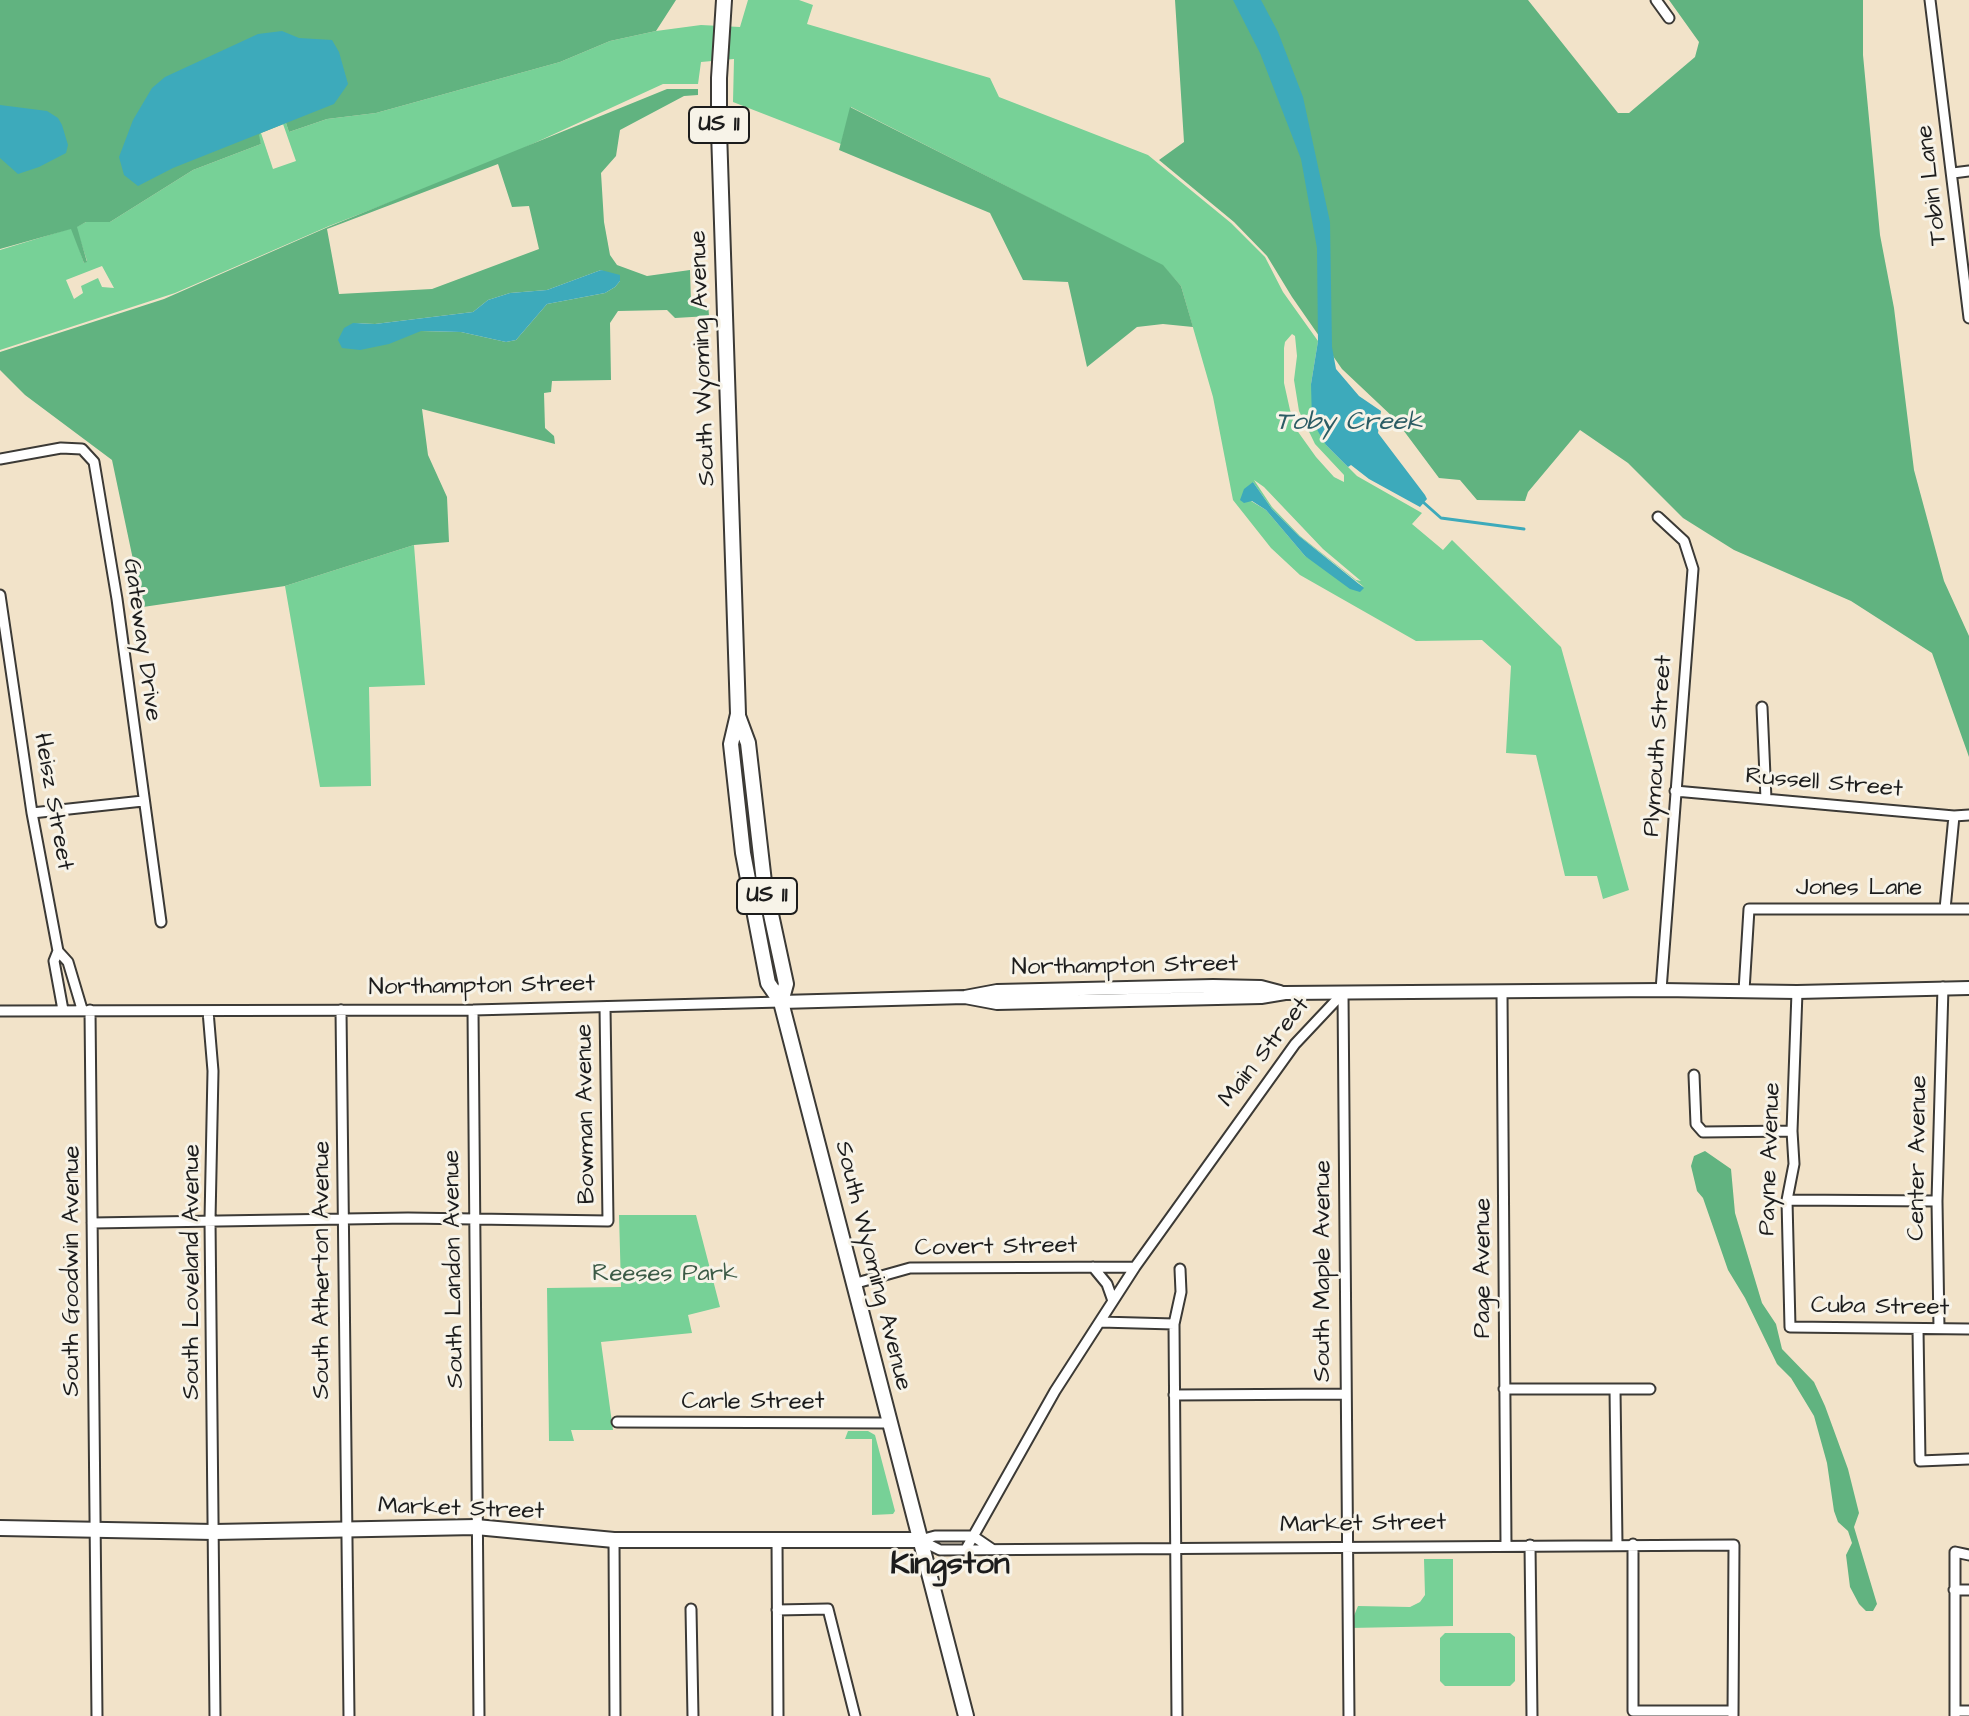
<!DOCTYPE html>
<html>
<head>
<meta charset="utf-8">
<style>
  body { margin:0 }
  canvas { display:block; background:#f2e3c9 }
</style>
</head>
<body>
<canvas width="1969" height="1716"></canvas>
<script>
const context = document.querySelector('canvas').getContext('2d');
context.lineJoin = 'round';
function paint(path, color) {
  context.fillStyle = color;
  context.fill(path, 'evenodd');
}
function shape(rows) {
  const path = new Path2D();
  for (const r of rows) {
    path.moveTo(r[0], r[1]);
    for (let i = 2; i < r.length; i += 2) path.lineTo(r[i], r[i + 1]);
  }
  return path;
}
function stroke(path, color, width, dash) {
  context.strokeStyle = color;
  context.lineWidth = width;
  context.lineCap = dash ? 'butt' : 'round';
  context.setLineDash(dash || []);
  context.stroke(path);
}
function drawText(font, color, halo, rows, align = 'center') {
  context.font = font + ' "Architects Daughter",sans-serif';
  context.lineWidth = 6;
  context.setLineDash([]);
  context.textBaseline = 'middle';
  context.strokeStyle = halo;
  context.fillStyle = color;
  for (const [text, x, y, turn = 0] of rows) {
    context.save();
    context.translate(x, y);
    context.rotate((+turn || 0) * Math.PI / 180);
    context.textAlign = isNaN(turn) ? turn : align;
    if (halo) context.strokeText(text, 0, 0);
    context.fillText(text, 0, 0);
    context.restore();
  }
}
paint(shape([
  [748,0,799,0,813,5,807,24,990,78,999,97,1148,155,1231,223,1265,257,1283,292,1318,341,1311,384,1326,445,1357,476,1422,513,1412,524,1443,550,1452,540,1561,647,1629,890,1603,899,1597,876,1565,876,1536,755,1506,753,1511,666,1482,640,1416,641,1300,575,1271,548,1233,500,1213,397,1181,286,1163,266,851,107,841,144,733,102,734,59,701,62,698,84,663,84,491,163,329,226,175,293,0,350,0,250,72,228,84,263,87,261,76,227,86,222,110,222,193,170,261,144,258,135,261,133,273,169,296,161,283,124,286,123,289,132,327,119,376,113,560,62,610,41,656,31,701,25,740,27],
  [102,266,114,288,102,287,98,278,81,286,83,293,74,299,66,280],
  [1292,334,1295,336,1297,356,1294,380,1299,411,1315,444,1344,475,1344,482,1334,477,1316,457,1296,429,1290,410,1284,383,1284,348,1285,342],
  [1254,480,1264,487,1323,549,1361,581,1356,580,1300,536,1272,507],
  [1253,482,1272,509,1299,536,1364,587,1305,556,1266,510,1251,501],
  [414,545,425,685,369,687,371,786,320,787,285,586],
  [619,1215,696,1215,720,1307,688,1315,692,1333,601,1342,613,1430,571,1430,574,1441,549,1441,547,1288,621,1287],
  [848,1431,868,1431,875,1435,895,1511,893,1514,872,1515,872,1439,845,1439],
  [1424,1559,1453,1559,1453,1626,1349,1628,1358,1606,1410,1607,1420,1602,1425,1595],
  [1445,1633,1510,1633,1515,1637,1515,1681,1510,1686,1445,1686,1440,1681,1440,1638]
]), '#77d197');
paint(shape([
  [0,0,676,0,656,31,610,41,560,62,376,113,327,119,289,132,286,123,261,133,259,135,261,144,193,170,110,222,86,222,77,227,87,262,84,263,71,229,0,249],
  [1175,0,1528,0,1618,113,1629,113,1695,57,1699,42,1669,0,1863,0,1863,55,1880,235,1894,308,1914,470,1944,581,1969,636,1969,757,1932,653,1851,601,1734,550,1683,518,1628,463,1580,430,1528,492,1525,501,1477,500,1460,480,1439,478,1395,419,1342,369,1292,297,1267,256,1234,222,1159,160,1184,142],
  [667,89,698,89,698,95,684,96,620,130,616,156,601,173,604,222,610,255,617,265,647,276,690,270,691,303,708,303,709,316,675,318,667,310,618,311,610,323,611,380,552,381,551,392,544,393,545,428,554,436,555,444,422,409,428,455,447,497,449,542,414,545,285,586,143,607,112,460,25,395,0,370,0,352,164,299,328,227],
  [498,164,512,207,529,206,539,249,432,289,339,294,327,229],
  [601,270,620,281,615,287,605,293,547,304,516,340,506,342,461,332,421,331,353,323,375,324,473,312,488,300,510,293,547,290],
  [850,107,1163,265,1181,286,1193,327,1163,324,1137,327,1087,367,1068,282,1023,280,990,213,839,150],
  [1705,1151,1731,1169,1735,1213,1762,1303,1776,1324,1782,1349,1814,1382,1825,1406,1848,1469,1859,1513,1854,1527,1877,1604,1873,1611,1866,1611,1859,1604,1850,1587,1846,1555,1852,1543,1848,1531,1838,1522,1834,1511,1827,1463,1814,1416,1791,1378,1777,1364,1745,1298,1728,1270,1703,1198,1697,1191,1691,1166,1694,1156]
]), '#61b380');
paint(shape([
  [1233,0,1261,0,1278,32,1303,97,1330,222,1332,347,1336,369,1359,396,1381,411,1378,433,1425,495,1427,499,1420,507,1369,479,1351,465,1348,467,1326,445,1312,421,1311,384,1318,341,1317,248,1301,159,1260,53],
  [282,31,299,38,332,40,339,52,348,84,334,104,173,168,138,186,124,175,119,157,133,120,152,88,165,77,258,34],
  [0,105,47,111,58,118,62,125,68,145,66,153,39,167,18,174,0,158],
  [601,270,620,275,620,281,615,287,605,293,547,304,516,340,506,342,461,332,421,331,389,344,360,350,342,348,338,340,344,328,353,323,375,324,473,312,488,300,510,293,547,290],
  [1253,482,1272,509,1299,536,1364,588,1360,592,1350,589,1305,556,1266,510,1252,501,1244,503,1240,500,1244,489]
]), '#3daabb');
stroke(shape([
  [1423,502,1441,518,1524,529]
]), '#3daabb', 3);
const minor = shape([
  [1656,0,1669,18],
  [1930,0,1969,318],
  [1953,173,1969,171],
  [0,459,61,448,82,449,94,462,117,599,161,922],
  [1658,517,1684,541,1693,569,1661,990],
  [0,595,32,813,58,951,68,962,82,1009],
  [1762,707,1766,799],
  [1675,791,1954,816,1969,815],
  [32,813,143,801],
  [1945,909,1954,816],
  [58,951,54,961,63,1010],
  [1744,991,1749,909,1969,909],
  [1502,992,1506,1545],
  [1797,992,1792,1131,1794,1164,1787,1200,1790,1327,1969,1329],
  [1343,993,1349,1716],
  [90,1010,97,1716],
  [341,1010,349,1716],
  [473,1010,479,1716],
  [0,1011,473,1010,781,1002],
  [208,1011,213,1071,210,1220,215,1716],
  [1694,1075,1696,1124,1703,1132,1792,1131],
  [1787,1200,1937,1201],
  [92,1223,408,1218,608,1221,605,1007],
  [1093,1267,1107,1284,1113,1301],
  [853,1284,910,1268,1135,1267],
  [1100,1322,1174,1324],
  [1939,1328,1937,1201,1943,987],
  [1918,1329,1920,1461,1969,1459],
  [1504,1389,1650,1389],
  [1615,1389,1617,1544],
  [1174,1395,1345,1394],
  [617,1422,889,1423],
  [777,1539,778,1716],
  [614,1540,615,1716],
  [920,1540,940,1550,1734,1545,1733,1716],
  [920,1540,935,1536,973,1536,992,1549],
  [1633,1544,1633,1711,1733,1711],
  [1530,1545,1532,1716],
  [966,1549,1055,1391,1135,1267,1295,1044,1343,993],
  [1954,1590,1969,1590],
  [691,1609,693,1716],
  [777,1610,828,1609,855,1716],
  [1955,1711,1969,1711],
  [1177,1716,1174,1324,1181,1292,1180,1269],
  [1955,1716,1955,1552,1969,1555]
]);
const tertiary = shape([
  [965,997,997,1003,1261,997,1285,993,1661,990,1797,992,1969,988],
  [781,1002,965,997,997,991,1213,986,1261,987,1280,992]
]);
const primary = shape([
  [724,0,719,78,719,131,738,714,731,744,743,853,768,983,781,1002,966,1716],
  [738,716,748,743,764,882,786,984,781,1002],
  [0,1528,214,1532,476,1527,614,1540,920,1540]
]);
stroke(minor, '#3c3a36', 13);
stroke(tertiary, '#3c3a36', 16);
stroke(primary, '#3c3a36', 18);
stroke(minor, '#fff', 9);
stroke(tertiary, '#fff', 12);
stroke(primary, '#fff', 14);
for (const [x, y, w] of [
  [719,125,60],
  [767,896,60]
]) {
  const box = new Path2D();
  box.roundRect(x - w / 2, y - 18, w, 36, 6);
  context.fillStyle = '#f7f3e8';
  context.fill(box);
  stroke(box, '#1c1c1c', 2);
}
drawText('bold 22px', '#1c1c1c', null, [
  ["US 11",719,125],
  ["US 11",767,896]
]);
drawText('24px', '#1c1c1c', '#f7f3e8', [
  ["Tobin Lane",1933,185,-97],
  ["South Wyoming Avenue",704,358,-92],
  ["Gateway Drive",141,640,82],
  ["Plymouth Street",1659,746,-86],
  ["Russell Street",1824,784,5],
  ["Heisz Street",52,802,80],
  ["Jones Lane",1859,889],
  ["Northampton Street",1125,967,-1],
  ["Northampton Street",482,987,-1],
  ["Main Street",1265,1053,-52],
  ["Bowman Avenue",587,1114,-91],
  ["Center Avenue",1919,1158,-89],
  ["Payne Avenue",1771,1159,-88],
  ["Covert Street",996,1248,-1],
  ["South Wyoming Avenue",872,1266,76],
  ["Page Avenue",1484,1268,-90],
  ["South Landon Avenue",455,1269,-91],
  ["South Atherton Avenue",323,1270,-90],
  ["South Goodwin Avenue",73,1271,-90],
  ["South Maple Avenue",1324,1271,-90],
  ["South Loveland Avenue",193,1272,-90],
  ["Cuba Street",1880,1308,1],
  ["Carle Street",753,1403],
  ["Market Street",461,1510,2],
  ["Market Street",1363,1525,-1]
]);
drawText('24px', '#3c5b47', '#f7f3e8', [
  ["Reeses Park",665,1275]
]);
drawText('italic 26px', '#2b5c64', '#f7f3e8', [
  ["Toby Creek",1349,424]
]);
drawText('bold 32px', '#1c1c1c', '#f7f3e8', [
  ["Kingston",950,1566]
]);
</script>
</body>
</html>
